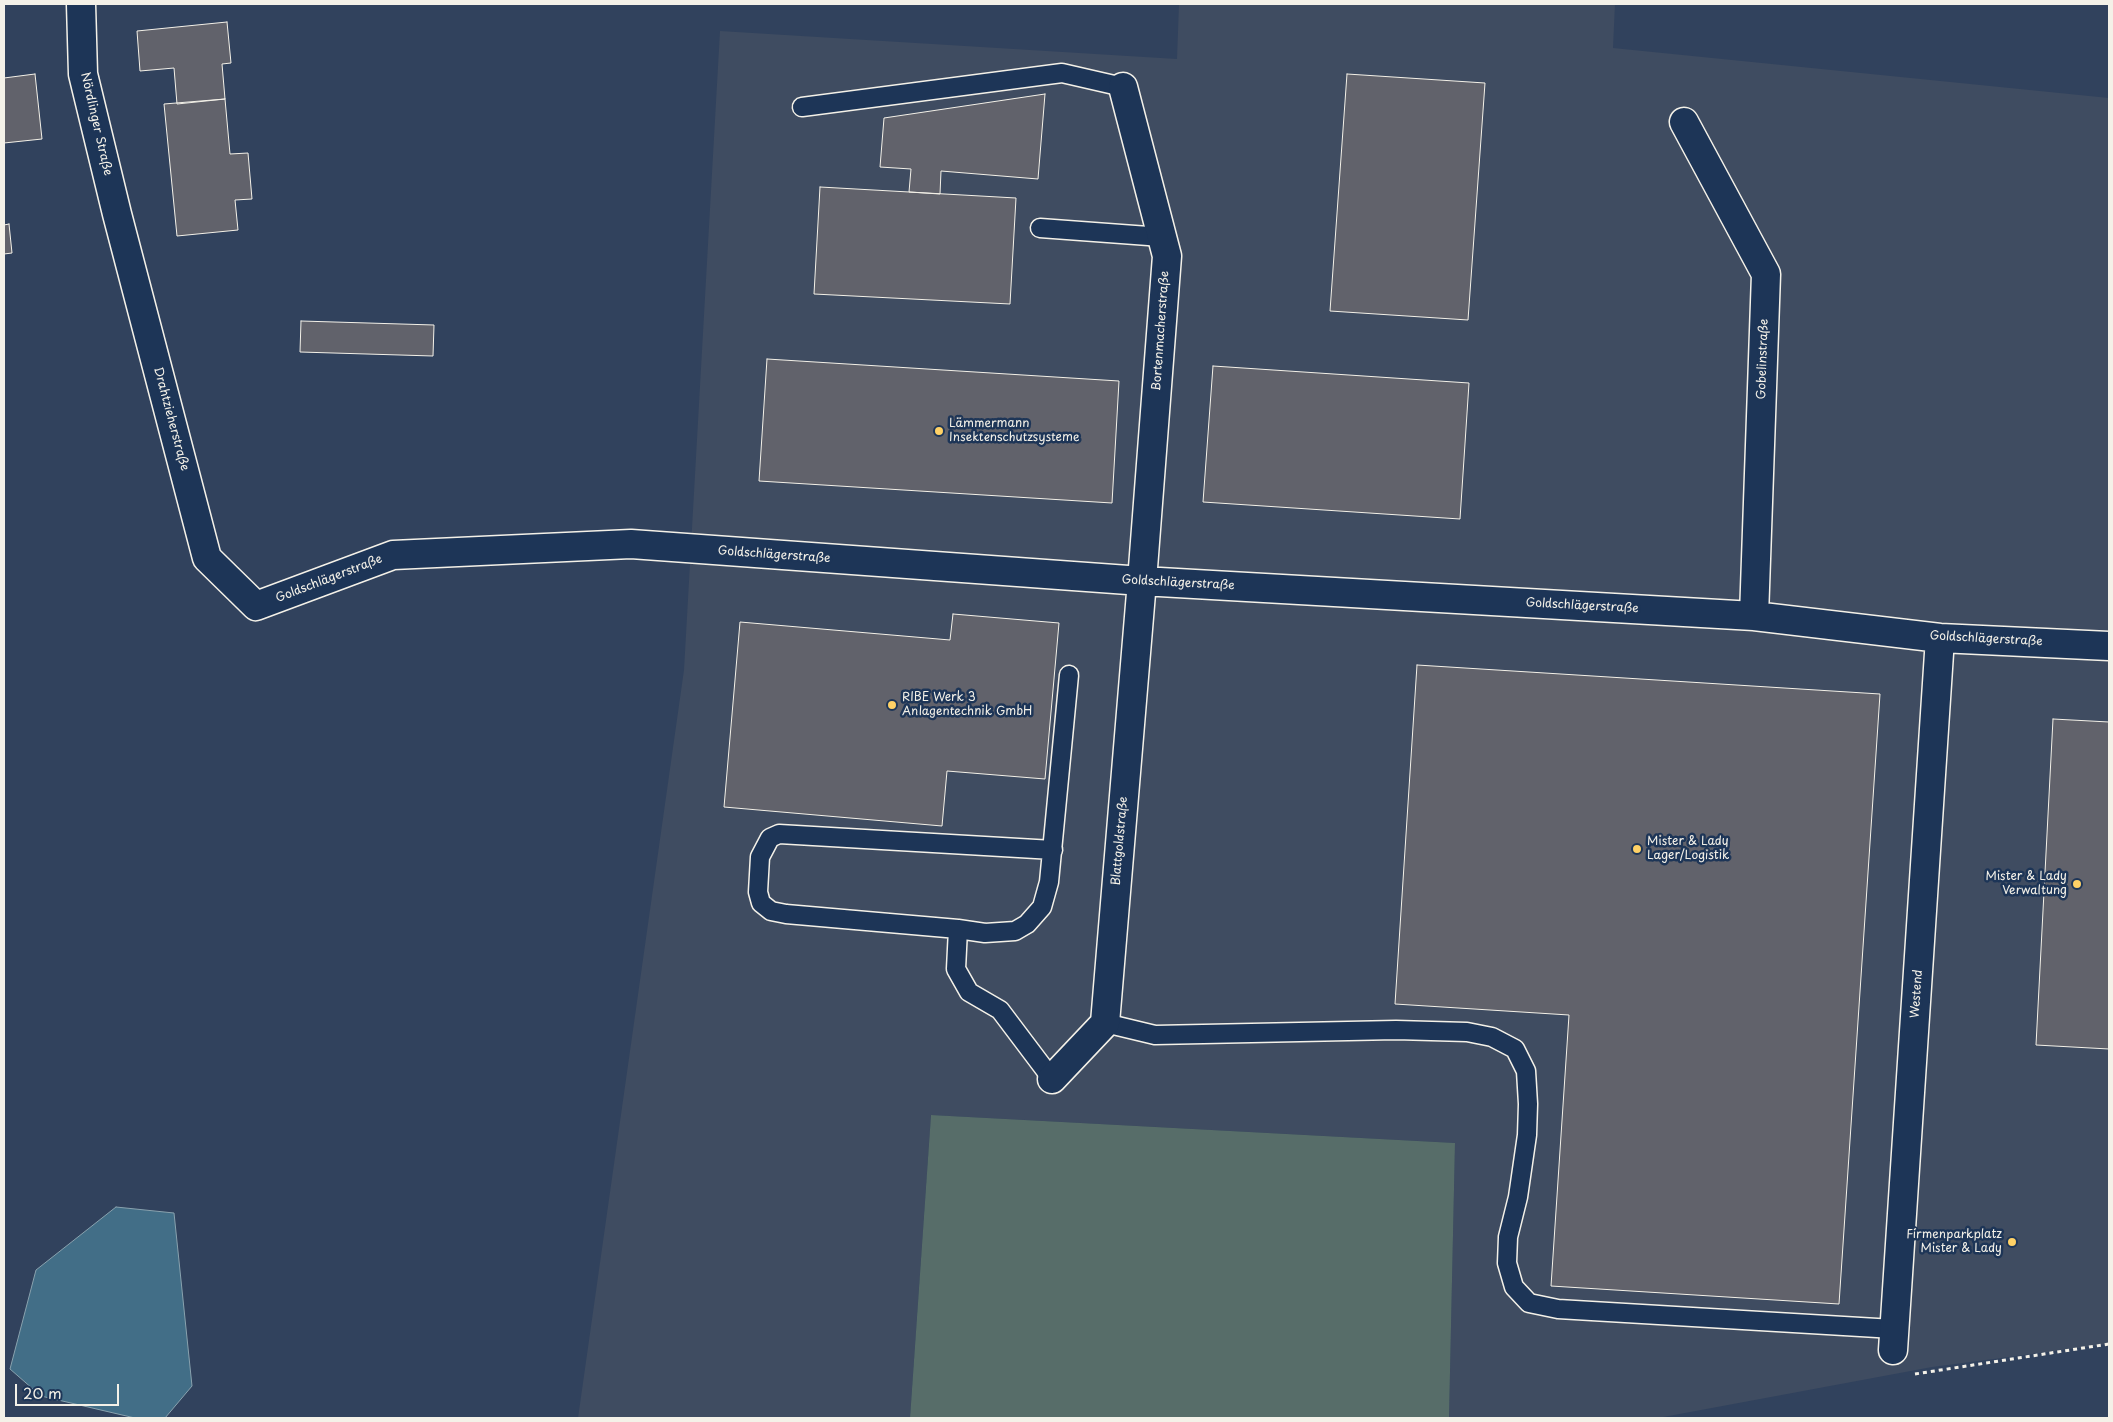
<!DOCTYPE html>
<html>
<head>
<meta charset="utf-8">
<style>
  body { margin:0 }
  #map { position:relative; width:2113px; height:1422px; overflow:hidden; background:#31425d; font-family:"Playpen Sans",sans-serif }
  canvas { display:block }
  .frame { position:absolute; inset:0; border:5px solid #f4f1e8; pointer-events:none }
  .scale { position:absolute; left:15px; top:1384px; width:104px; height:22px; box-sizing:border-box; border:2px solid #f4f1e8; border-top:0; padding-left:6px; font-size:15px; line-height:18px; white-space:nowrap; color:#f4f1e8; -webkit-text-stroke:4px #1d3557; paint-order:stroke }
</style>
</head>
<body>
<div id="map">
<canvas width="2113" height="1422"></canvas>
<div class="frame"></div>
<div class="scale">20 m</div>
</div>
<script>
const context = document.querySelector('canvas').getContext('2d');
context.lineJoin = 'round';
function paint(path, color) {
  context.fillStyle = color;
  context.fill(path, 'evenodd');
}
function shape(rows) {
  const path = new Path2D();
  for (const r of rows) {
    path.moveTo(r[0], r[1]);
    for (let i = 2; i < r.length; i += 2) path.lineTo(r[i], r[i + 1]);
  }
  return path;
}
function stroke(path, color, width, dash) {
  context.strokeStyle = color;
  context.lineWidth = width;
  context.lineCap = dash ? 'butt' : 'round';
  context.setLineDash(dash || []);
  context.stroke(path);
}
function drawText(font, color, halo, rows, align = 'center') {
  context.font = font + ' "Playpen Sans",sans-serif';
  context.lineWidth = 5;
  context.setLineDash([]);
  context.textBaseline = 'middle';
  context.strokeStyle = halo;
  context.fillStyle = color;
  for (const [text, x, y, turn = 0] of rows) {
    context.save();
    context.translate(x, y);
    context.rotate((+turn || 0) * Math.PI / 180);
    context.textAlign = isNaN(turn) ? turn : align;
    if (halo) context.strokeText(text, 0, 0);
    context.fillText(text, 0, 0);
    context.restore();
  }
}
paint(shape([
  [1179,4,1615,4,1613,48,2109,98,2109,1344,1932,1367,1658,1418,1449,1418,1455,1143,931,1115,910,1418,578,1418,684,670,720,31,1177,59]
]), '#3f4c61');
paint(shape([
  [931,1115,1455,1143,1449,1418,910,1418]
]), '#576d69');
const water = shape([
  [116,1207,174,1213,192,1386,165,1418,135,1418,41,1396,10,1369,36,1270,116,1207]
]);
paint(water, '#426e87');
stroke(water, '#89a2ae', 1);
const building = shape([
  [227,22,231,63,222,64,225,99,177,104,174,68,140,71,137,31,227,22],
  [35,74,42,139,4,143,4,78,35,74],
  [1347,74,1485,83,1468,320,1330,311,1347,74],
  [1045,94,1038,179,941,171,940,194,909,192,911,169,880,167,884,118,1045,94],
  [225,99,230,154,248,153,252,199,235,200,238,230,177,236,164,104,225,99],
  [820,187,1016,198,1010,304,814,294,820,187],
  [9,224,12,253,4,254,4,225,9,224],
  [301,321,434,325,433,356,300,352,301,321],
  [767,359,1119,381,1112,503,759,481,767,359],
  [1213,366,1469,383,1460,519,1203,502,1213,366],
  [953,614,1059,623,1045,779,947,771,942,826,724,807,740,622,950,640,953,614],
  [1417,665,1880,694,1839,1304,1551,1286,1569,1015,1395,1004,1417,665],
  [2053,719,2109,722,2109,1049,2036,1045,2053,719]
]);
paint(building, '#61626b');
stroke(building, '#f4f1e8', 1);
const service = shape([
  [802,107,1062,73,1123,87],
  [1040,228,1162,237],
  [958,929,786,914,771,911,761,903,758,892,760,857,770,838,779,834,1053,850],
  [1105,1023,1155,1035,1396,1030,1467,1032,1492,1037,1515,1049,1526,1071,1528,1104,1527,1135,1518,1197,1508,1237,1507,1263,1514,1287,1529,1303,1558,1309,1894,1329],
  [1052,1079,1000,1010,969,992,956,969,958,929,985,933,1015,931,1027,924,1042,907,1049,882,1069,675]
]);
const minor = shape([
  [81,4,83,74,117,214,207,558,256,606,393,555,631,544,1142,581,1754,616,1940,638,2109,646],
  [1684,122,1766,274,1754,616],
  [1052,1079,1105,1023,1142,581,1167,256,1123,87],
  [1893,1350,1940,638]
]);
stroke(service, '#f4f1e8', 21);
stroke(minor, '#f4f1e8', 31);
stroke(shape([
  [1915,1374,2109,1344]
]), '#f4f1e8', 3, [4, 4]);
stroke(service, '#1d3557', 18);
stroke(minor, '#1d3557', 28);
for (const [x, y, r, color] of [
  [939,431,5,"#ffd166"],
  [892,705,5,"#ffd166"],
  [1637,849,5,"#ffd166"],
  [2077,884,5,"#ffd166"],
  [2012,1242,5,"#ffd166"]
]) {
  const dot = new Path2D();
  dot.arc(x, y, r, 0, 2 * Math.PI);
  context.fillStyle = color;
  context.fill(dot);
  stroke(dot, '#1d3557', 2);
}
drawText('12px', '#f4f1e8', '#1d3557', [
  ["Nördlinger Straße",96,124,77],
  ["Bortenmacherstraße",1161,331,-86],
  ["Gobelinstraße",1763,359,-88],
  ["Drahtzieherstraße",171,419,75],
  ["Goldschlägerstraße",774,555,4],
  ["Goldschlägerstraße",329,579,-21],
  ["Goldschlägerstraße",1178,583,3],
  ["Goldschlägerstraße",1582,606,3],
  ["Goldschlägerstraße",1986,639,3],
  ["Blattgoldstraße",1120,841,-85],
  ["Westend",1917,994,-86]
]);
drawText('12px', '#f4f1e8', '#1d3557', [
  ["Lämmermann",949,424],
  ["Insektenschutzsysteme",949,438],
  ["RIBE Werk 3",902,698],
  ["Anlagentechnik GmbH",902,712],
  ["Mister & Lady",1647,842],
  ["Lager/Logistik",1647,856],
  ["Mister & Lady",2067,877,"right"],
  ["Verwaltung",2067,891,"right"],
  ["Firmenparkplatz",2002,1235,"right"],
  ["Mister & Lady",2002,1249,"right"]
], 'left');
</script>
</body>
</html>
